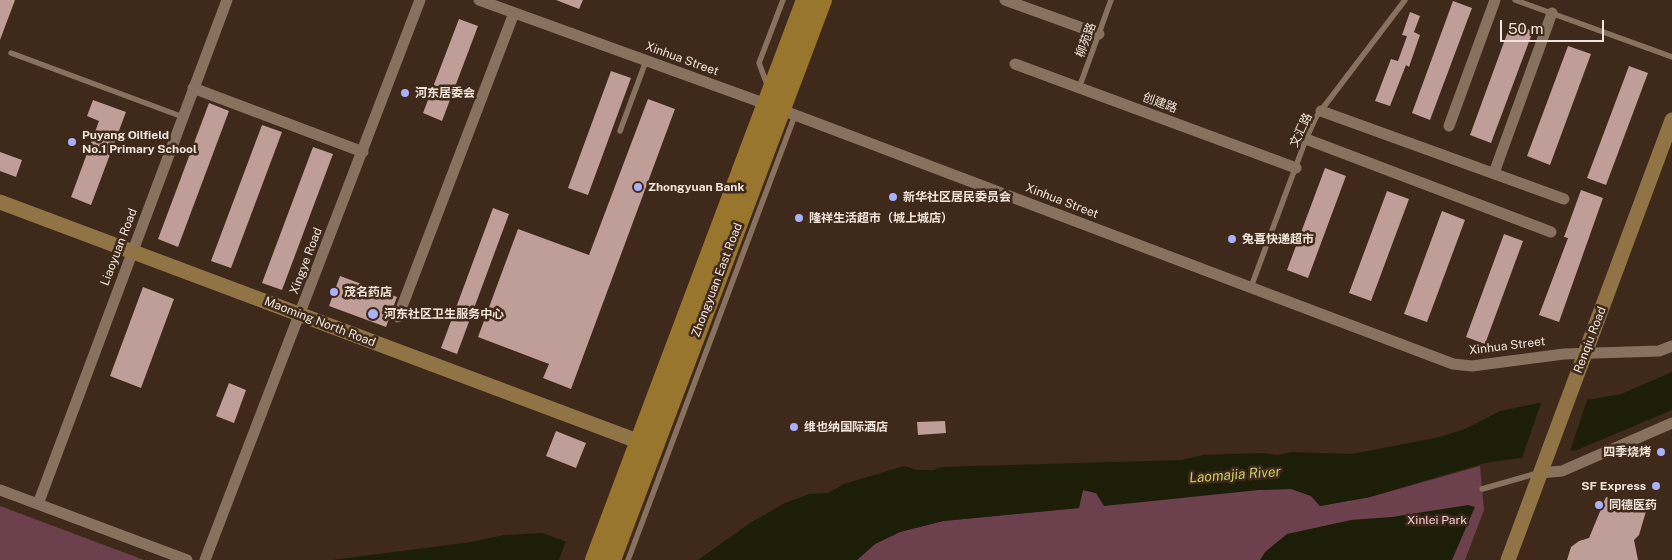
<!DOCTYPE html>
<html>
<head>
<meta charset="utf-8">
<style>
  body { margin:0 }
  #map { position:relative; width:1672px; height:560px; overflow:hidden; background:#3e291a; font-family:"Public Sans",sans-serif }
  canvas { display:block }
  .scale { position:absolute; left:1500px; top:20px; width:104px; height:22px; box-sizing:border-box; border:2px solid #f2e4da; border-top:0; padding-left:6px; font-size:15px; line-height:18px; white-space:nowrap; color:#f2e4da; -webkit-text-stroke:4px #3e291a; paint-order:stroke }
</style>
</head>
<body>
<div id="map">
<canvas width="1672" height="560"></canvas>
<div class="scale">50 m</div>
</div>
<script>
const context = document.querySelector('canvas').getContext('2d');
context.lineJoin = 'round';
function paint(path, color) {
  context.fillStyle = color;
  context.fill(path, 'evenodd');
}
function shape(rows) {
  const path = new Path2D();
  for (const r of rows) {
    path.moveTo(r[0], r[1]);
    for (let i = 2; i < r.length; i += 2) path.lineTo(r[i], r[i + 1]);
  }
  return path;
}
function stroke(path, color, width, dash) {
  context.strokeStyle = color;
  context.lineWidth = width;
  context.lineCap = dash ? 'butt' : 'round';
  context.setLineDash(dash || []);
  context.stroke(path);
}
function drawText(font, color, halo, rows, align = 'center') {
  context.font = font + ' "Public Sans","Noto Sans SC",sans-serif';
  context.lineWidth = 5;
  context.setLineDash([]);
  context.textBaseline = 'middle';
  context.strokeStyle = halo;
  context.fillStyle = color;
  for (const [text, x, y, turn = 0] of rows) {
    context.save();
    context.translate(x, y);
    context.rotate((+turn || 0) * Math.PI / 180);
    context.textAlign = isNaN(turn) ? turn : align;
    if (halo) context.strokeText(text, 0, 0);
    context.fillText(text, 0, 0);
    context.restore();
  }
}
paint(shape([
  [1480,466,1484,510,1465,560,857,560,875,544,900,532,943,521,1078,508,1083,490,1096,493,1292,489,1311,496,1320,506,1370,497],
  [0,506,144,560,0,560]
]), '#6c414d');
paint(shape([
  [1672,372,1672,410,1577,450,1485,463,1370,497,1320,506,1311,496,1291,489,1259,490,1104,506,1096,493,1083,490,1079,508,943,521,900,532,875,544,857,560,698,560,750,523,785,503,809,494,828,493,844,484,904,466,917,470,934,470,941,467,1181,460,1203,455,1262,453,1278,455,1292,452,1352,454,1440,437,1467,428,1500,411,1549,401,1593,399,1621,394],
  [1468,505,1475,507,1452,560,1260,560,1265,552,1287,534,1351,520,1392,517],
  [542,533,618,560,333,560,471,542,504,535]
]), '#1d1e08');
paint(shape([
  [1588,397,1569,454,1521,461,1542,400],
  [567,538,619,558,620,560,559,560]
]), '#3e291a');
paint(shape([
  [0,0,15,0,0,40],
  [556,0,583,0,579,9],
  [1453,1,1472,8,1430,120,1412,113],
  [1410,12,1420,16,1414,32,1420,35,1409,67,1406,65,1390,106,1375,101,1391,59,1398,61,1407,36,1402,35],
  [459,19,478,26,442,121,423,113],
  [1511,23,1533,31,1491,143,1470,135],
  [1568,46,1591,54,1550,165,1527,156],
  [1629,66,1648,73,1606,185,1587,178],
  [611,71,631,78,588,195,568,188],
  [648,99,675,109,571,389,543,378,549,364,478,337,518,229,589,255],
  [93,100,126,112,91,205,71,197,99,121,87,116],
  [209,103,229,111,178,247,158,239],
  [262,125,282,132,231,268,211,261],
  [313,147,333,154,282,290,262,283],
  [0,152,22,160,16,177,0,171],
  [1325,168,1346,176,1308,278,1287,270],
  [1581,190,1603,198,1559,322,1539,315,1568,238,1564,237],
  [1387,191,1409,199,1371,301,1349,293],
  [493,208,509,214,457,354,441,348],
  [1442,211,1465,220,1427,322,1404,314],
  [1504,234,1523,241,1485,344,1466,337],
  [340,276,397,297,386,327,329,306],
  [143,287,174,299,141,388,110,376],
  [229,383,246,390,234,423,216,416],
  [945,421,946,433,918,435,917,422],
  [556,431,586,443,576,468,546,456],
  [1606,497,1647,508,1639,535,1634,540,1638,560,1567,560,1571,547,1579,541,1589,538]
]), '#bf9d98');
stroke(shape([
  [1515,0,1672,57],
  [11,53,183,117],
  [768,87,759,63,783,0],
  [1079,88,1111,0],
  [620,131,646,61],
  [1251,287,1306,139,1316,117,1405,0],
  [1482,489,1538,473],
  [628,560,795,115]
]), '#89715f', 5.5);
stroke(shape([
  [479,0,766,104,1453,364,1472,366,1564,354,1659,351,1672,346],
  [1005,0,1099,34],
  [1015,64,1296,168],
  [193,88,363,152],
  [1321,111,1564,199],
  [1449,126,1495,0],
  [1306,139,1551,232],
  [1494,173,1552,13],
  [398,317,514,13],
  [1540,473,1562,471,1672,423],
  [0,490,187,560],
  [38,504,227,0],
  [205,560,420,0]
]), '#89715f', 11);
stroke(shape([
  [0,202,640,442],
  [1508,560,1672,120]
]), '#917446', 15);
stroke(shape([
  [594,560,805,0],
  [612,560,823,0]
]), '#99762d', 18);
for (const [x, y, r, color] of [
  [405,93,5,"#a9b0fc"],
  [72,142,5,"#a9b0fc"],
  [638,187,5,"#a9b0fc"],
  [893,197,5,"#a9b0fc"],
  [799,218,5,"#a9b0fc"],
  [1232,239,5,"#a9b0fc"],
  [334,292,5,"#a9b0fc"],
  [373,314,6,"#a9b0fc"],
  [794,427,5,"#a9b0fc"],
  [1661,452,5,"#a9b0fc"],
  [1656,486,5,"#a9b0fc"],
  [1599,505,5,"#a9b0fc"]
]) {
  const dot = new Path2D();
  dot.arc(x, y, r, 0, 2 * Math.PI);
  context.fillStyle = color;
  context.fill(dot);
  stroke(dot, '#3e291a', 2);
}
drawText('12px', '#f2e4da', '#3e291a', [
  ["柳苑路",1086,40,-69],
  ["Xinhua Street",682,59,20],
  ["创建路",1160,103,20],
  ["文汇路",1301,130,-65],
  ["Xinhua Street",1062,201,21],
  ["Liaoyuan Road",119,247,-69],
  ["Xingye Road",306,261,-69],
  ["Zhongyuan East Road",717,280,-69],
  ["Maoming North Road",320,322,21],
  ["Renqiu Road",1590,340,-69],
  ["Xinhua Street",1507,346,-7]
]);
drawText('bold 12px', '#f2e4da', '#3e291a', [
  ["河东居委会",415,93],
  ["Puyang Oilfield",82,135],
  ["No.1 Primary School",82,149],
  ["Zhongyuan Bank",648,187],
  ["新华社区居民委员会",903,197],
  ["隆祥生活超市（城上城店）",809,218],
  ["兔喜快递超市",1242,239],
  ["茂名药店",344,292],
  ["河东社区卫生服务中心",384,314],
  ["维也纳国际酒店",804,427],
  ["四季烧烤",1651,452,"right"],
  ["SF Express",1646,486,"right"],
  ["同德医药",1609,505]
], 'left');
drawText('12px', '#f7ccd6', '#3e291a', [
  ["Xinlei Park",1437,520]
]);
drawText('italic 14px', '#c8ce6a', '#3e291a', [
  ["Laomajia River",1235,475,-4]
]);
</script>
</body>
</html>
